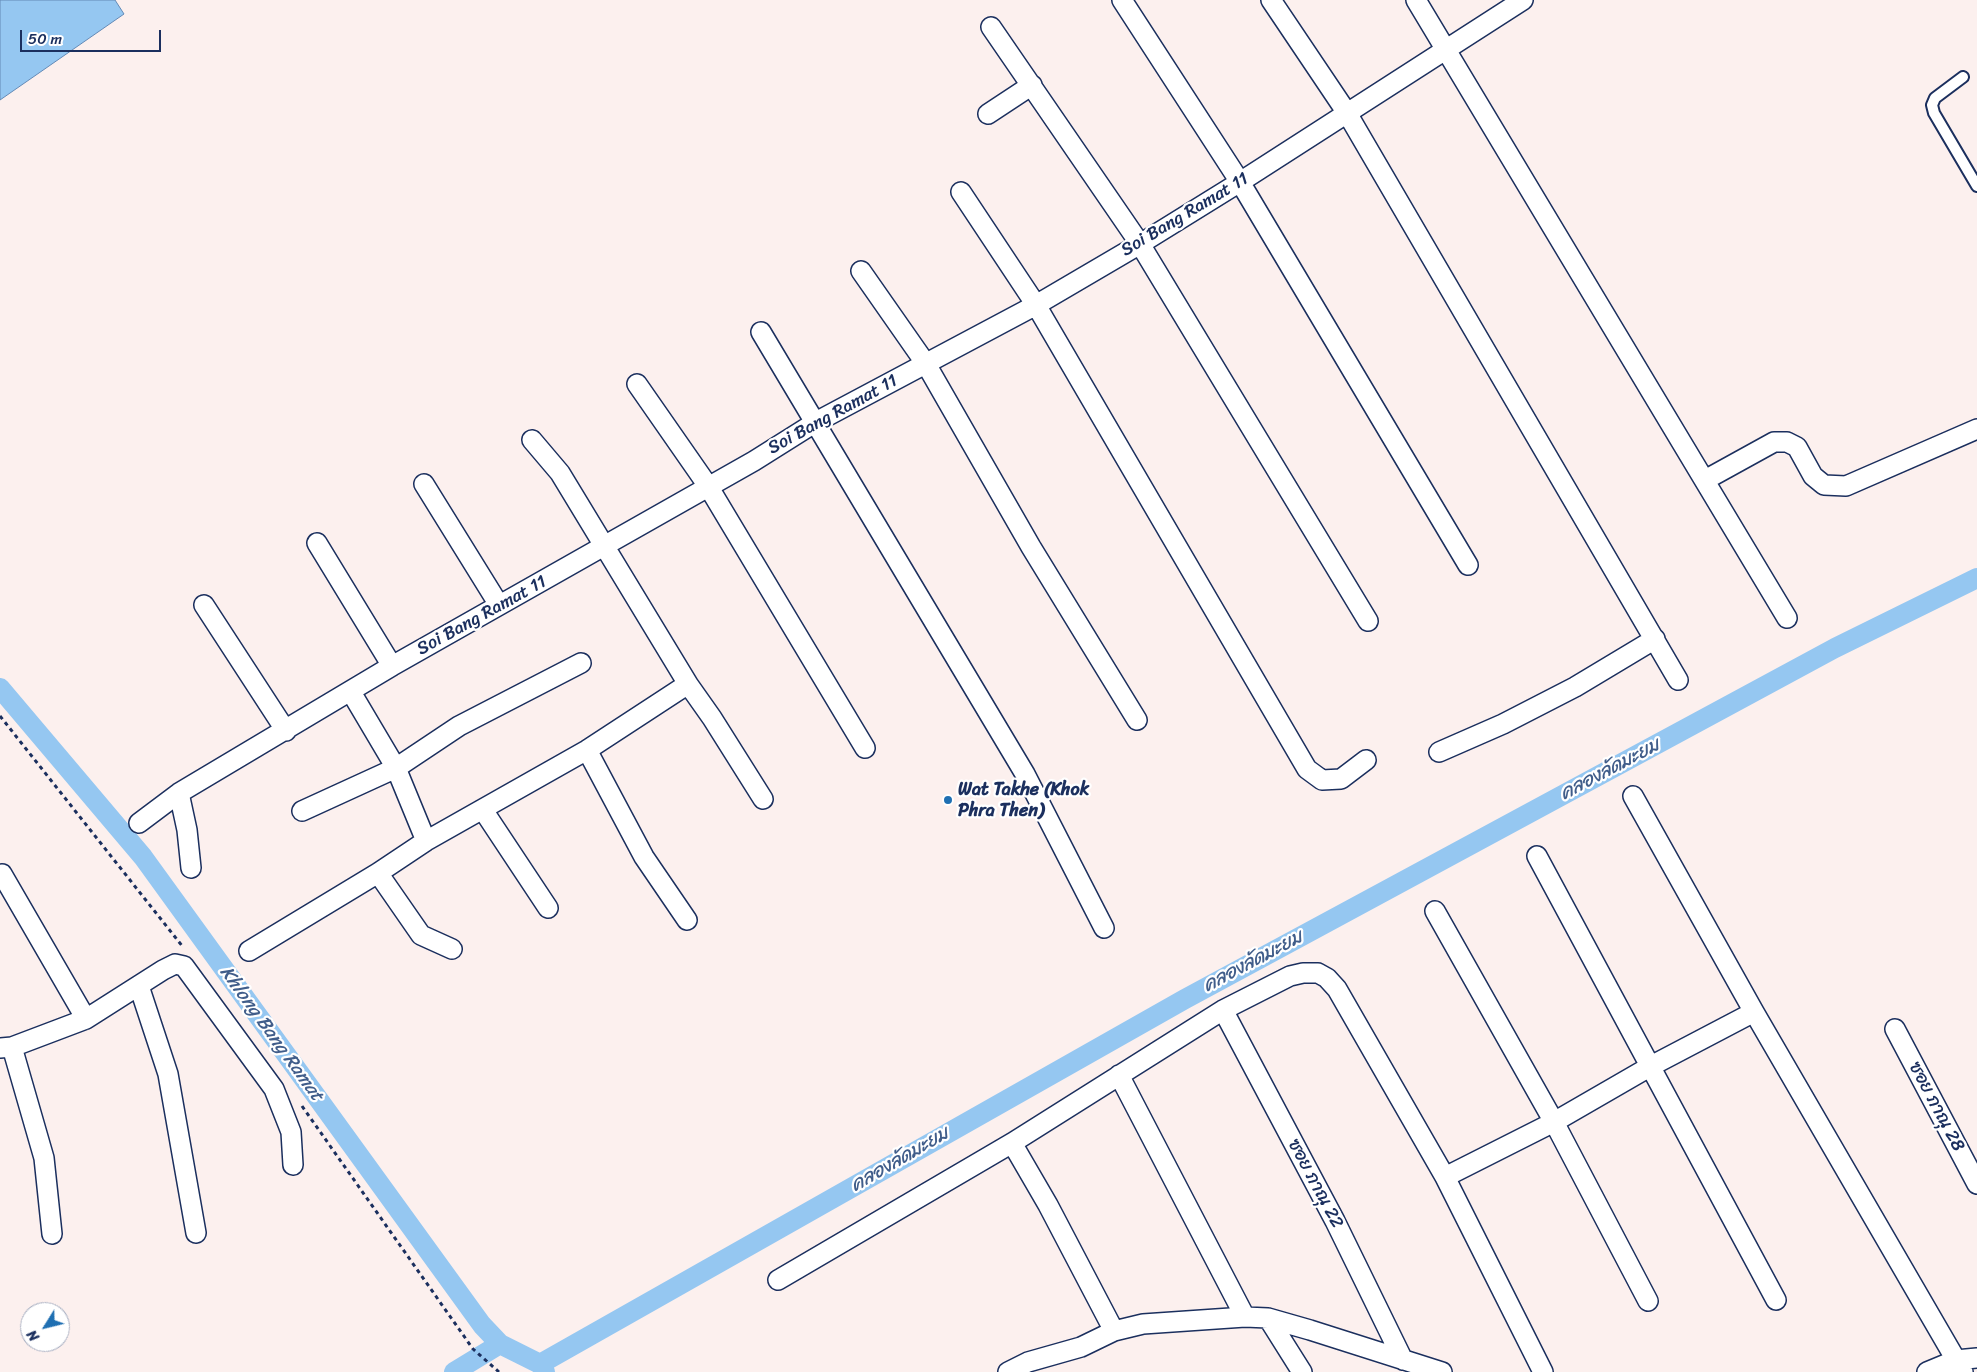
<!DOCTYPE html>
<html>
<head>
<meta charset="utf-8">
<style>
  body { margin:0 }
  #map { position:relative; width:1977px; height:1372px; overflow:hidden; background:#fcf0ee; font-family:Sriracha,sans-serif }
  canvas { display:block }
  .north { position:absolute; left:20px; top:1302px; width:50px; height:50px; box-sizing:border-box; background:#fff; border:1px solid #a4acbf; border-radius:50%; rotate:234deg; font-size:14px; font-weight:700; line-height:20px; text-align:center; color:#1b2f5e }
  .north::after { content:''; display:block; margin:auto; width:18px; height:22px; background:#1f6fb2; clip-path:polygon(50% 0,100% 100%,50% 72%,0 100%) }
  .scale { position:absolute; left:20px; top:30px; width:141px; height:22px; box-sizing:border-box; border:2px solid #1b2f5e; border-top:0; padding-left:6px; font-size:15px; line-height:18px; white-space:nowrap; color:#1b2f5e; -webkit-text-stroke:4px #fff; paint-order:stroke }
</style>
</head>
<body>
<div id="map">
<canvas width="1977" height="1372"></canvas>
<div class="north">N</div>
<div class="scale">50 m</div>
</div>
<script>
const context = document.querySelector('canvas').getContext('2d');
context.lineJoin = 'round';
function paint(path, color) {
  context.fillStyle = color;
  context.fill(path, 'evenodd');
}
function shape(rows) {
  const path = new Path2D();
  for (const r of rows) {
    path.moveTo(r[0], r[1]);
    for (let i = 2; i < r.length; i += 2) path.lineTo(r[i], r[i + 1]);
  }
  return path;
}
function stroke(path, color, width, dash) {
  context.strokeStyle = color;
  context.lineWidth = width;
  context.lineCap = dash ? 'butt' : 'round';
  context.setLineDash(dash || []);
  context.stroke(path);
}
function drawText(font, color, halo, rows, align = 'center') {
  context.font = font + ' Sriracha,"Playpen Sans Thai",sans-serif';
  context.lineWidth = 4.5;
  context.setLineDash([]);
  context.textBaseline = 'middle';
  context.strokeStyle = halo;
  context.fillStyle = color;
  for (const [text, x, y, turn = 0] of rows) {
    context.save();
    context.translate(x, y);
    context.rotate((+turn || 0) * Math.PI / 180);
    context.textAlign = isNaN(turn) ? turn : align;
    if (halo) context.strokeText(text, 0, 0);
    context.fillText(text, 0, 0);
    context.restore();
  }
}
const water = shape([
  [0,0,115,0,124,14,0,100,0,0]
]);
paint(water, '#95c7f1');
stroke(water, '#648ab6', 1);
stroke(shape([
  [0,688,143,857,482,1325,500,1344,540,1364,545,1372],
  [540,1364,1185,999,1835,648,1977,578],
  [454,1372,500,1344]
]), '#95c7f1', 20);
const service = shape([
  [1963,77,1935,98,1932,105,1934,113,1977,186]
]);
const minor = shape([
  [1122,0,1240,182,1468,565],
  [1271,0,1347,113,1678,680],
  [1416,0,1787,618],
  [991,27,1140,244,1368,621],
  [988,114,1032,85],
  [961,192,1036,305,1307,769,1322,780,1341,779,1366,760],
  [861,271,926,364,1031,547,1137,720],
  [761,332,1025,774,1104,928],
  [637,384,708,486,865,748],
  [1705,480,1774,442,1787,442,1797,447,1813,476,1824,485,1846,486,1977,429],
  [424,484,499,605],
  [317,543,392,666],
  [204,605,286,731],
  [688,684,712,718,763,799],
  [351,692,396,768,426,841],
  [587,750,644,857,687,920],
  [1439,752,1503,724,1575,687,1655,639],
  [179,793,187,830,191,868],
  [1633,796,1754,1012,1963,1372],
  [483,810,548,908],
  [302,811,396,768,459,726,581,663],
  [139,823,179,793,392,666,754,461,816,422,1036,305,1140,244,1240,182,1523,0],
  [1537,856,1776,1300],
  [378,873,421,935,452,949],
  [2,874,86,1019],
  [1435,911,1554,1122,1648,1301],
  [249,951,378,873,426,841,587,750,688,684,560,473,532,440],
  [139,986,168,1074,196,1233],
  [1223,1010,1335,1221,1403,1360],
  [1895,1029,1977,1184],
  [12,1047,44,1158,52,1234],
  [0,1048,12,1047,86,1019,163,970,175,964,184,966,274,1089,291,1132,293,1165],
  [1119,1075,1245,1317],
  [1012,1143,1048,1205,1114,1331],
  [1445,1177,1554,1122,1651,1066,1754,1012],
  [778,1280,1012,1143,1223,1010,1290,976,1303,973,1318,973,1327,978,1337,989,1445,1177,1543,1372],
  [1268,1318,1302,1372],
  [1008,1372,1028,1362,1081,1347,1114,1331,1143,1324,1245,1317,1268,1318,1310,1330,1442,1372],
  [1927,1372,1956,1360,1977,1358]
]);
stroke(service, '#1b2f5e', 14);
stroke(minor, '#1b2f5e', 22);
stroke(shape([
  [0,716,183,947],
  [302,1106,473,1349,499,1372]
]), '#1b2f5e', 3, [4, 4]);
stroke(service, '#fff', 10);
stroke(minor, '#fff', 19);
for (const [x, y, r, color] of [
  [948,800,5,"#1f6fb2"]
]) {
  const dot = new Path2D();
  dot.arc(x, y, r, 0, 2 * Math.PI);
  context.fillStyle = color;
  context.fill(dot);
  stroke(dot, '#fff', 2);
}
drawText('18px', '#1b2f5e', '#fff', [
  ["Soi Bang Ramat 11",1185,215,-31],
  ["Soi Bang Ramat 11",833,415,-29],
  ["Soi Bang Ramat 11",482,616,-29],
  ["ซอย ภาณุ 28",1936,1107,62],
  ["ซอย ภาณุ 22",1315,1184,62]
]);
drawText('bold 18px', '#1b2f5e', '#fff', [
  ["Wat Takhe (Khok",958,790],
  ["Phra Then)",958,811]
], 'left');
drawText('italic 19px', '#405d8a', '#fff', [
  ["คลองลัดมะยม",1610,770,-28],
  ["คลองลัดมะยม",1253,962,-28],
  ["Khlong Bang Ramat",271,1034,54],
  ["คลองลัดมะยม",900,1160,-30]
]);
</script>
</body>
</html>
